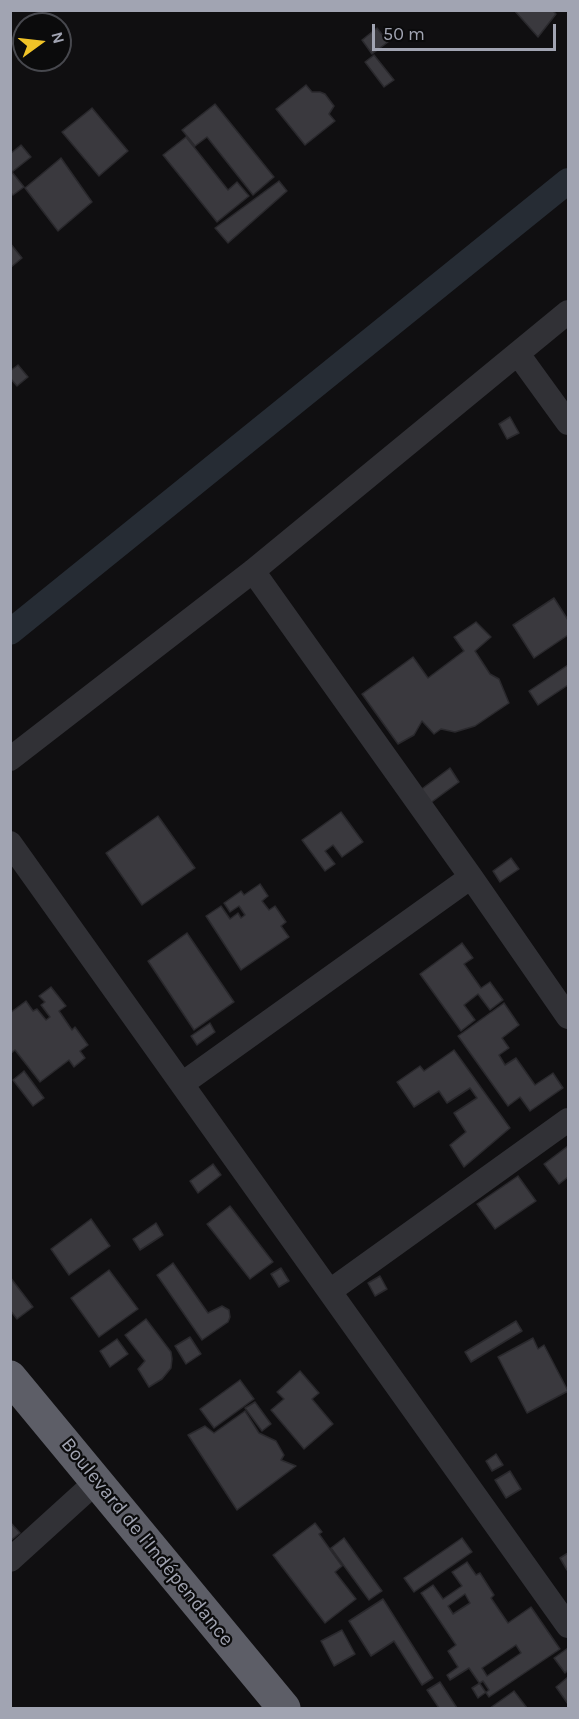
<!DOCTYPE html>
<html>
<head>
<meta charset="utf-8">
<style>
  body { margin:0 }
  #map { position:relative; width:579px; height:1719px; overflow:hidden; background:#100f11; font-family:Karla,sans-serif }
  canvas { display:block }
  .frame { position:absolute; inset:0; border:12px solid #a1a4b2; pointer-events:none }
  .north { position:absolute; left:12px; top:12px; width:60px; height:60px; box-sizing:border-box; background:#0b0b0c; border:2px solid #47484e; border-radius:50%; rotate:75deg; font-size:16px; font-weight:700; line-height:24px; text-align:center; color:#a1a4b2 }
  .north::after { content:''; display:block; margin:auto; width:21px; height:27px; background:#f0c328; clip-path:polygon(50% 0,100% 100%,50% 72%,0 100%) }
  .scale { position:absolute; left:372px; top:24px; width:184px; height:27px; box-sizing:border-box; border:3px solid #a1a4b2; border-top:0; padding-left:8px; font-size:18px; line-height:21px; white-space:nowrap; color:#a1a4b2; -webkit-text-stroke:4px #0b0b0c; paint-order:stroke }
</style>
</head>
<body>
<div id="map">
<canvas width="579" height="1719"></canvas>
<div class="frame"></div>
<div class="north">N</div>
<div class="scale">50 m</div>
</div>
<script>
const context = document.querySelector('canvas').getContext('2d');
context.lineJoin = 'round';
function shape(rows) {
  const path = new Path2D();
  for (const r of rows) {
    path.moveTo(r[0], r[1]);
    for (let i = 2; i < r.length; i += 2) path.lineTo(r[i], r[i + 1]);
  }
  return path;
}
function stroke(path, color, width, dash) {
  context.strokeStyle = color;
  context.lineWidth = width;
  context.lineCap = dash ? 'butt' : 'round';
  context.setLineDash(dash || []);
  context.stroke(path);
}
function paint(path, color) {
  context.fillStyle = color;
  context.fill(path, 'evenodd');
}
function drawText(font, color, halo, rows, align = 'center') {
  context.font = font + ' Karla,sans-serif';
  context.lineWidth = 4.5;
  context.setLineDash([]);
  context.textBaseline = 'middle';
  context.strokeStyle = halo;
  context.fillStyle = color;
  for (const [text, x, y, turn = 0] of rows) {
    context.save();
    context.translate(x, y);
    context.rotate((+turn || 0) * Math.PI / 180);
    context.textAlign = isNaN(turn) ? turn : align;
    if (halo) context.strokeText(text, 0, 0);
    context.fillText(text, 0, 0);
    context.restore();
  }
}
stroke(shape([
  [10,632,568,181]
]), '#262c34', 26);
const building = shape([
  [514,10,552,10,556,14,538,37,514,10],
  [377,28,388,42,372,54,362,40,377,28],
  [374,55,394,80,384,87,365,62,374,55],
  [306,85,312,92,320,92,325,94,334,106,329,114,335,121,305,145,276,109,306,85],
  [215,104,274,177,253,195,207,137,195,146,182,130,215,104],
  [92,108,128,151,99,176,62,132,92,108],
  [186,137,228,190,237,182,249,196,217,222,163,155,186,137],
  [21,145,31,157,12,172,24,187,13,195,10,192,10,154,21,145],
  [61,158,92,202,58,231,25,188,61,158],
  [279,181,287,191,228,243,215,228,279,181],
  [10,243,22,258,10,268,10,243],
  [18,365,28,377,17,386,10,378,10,371,18,365],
  [510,417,519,433,507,439,499,424,510,417],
  [554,598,568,620,568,635,534,658,513,625,554,598],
  [476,622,491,637,475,651,490,674,499,679,509,703,475,726,455,732,441,729,434,734,422,721,414,735,398,744,362,694,413,657,428,678,464,651,454,637,476,622],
  [568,665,568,685,538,705,529,691,568,665],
  [450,768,459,782,429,804,419,791,450,768],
  [341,812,363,842,342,857,333,845,325,851,335,864,325,871,302,840,341,812],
  [158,816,195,868,142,905,106,853,158,816],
  [511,858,519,869,500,882,493,871,511,858],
  [260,884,268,896,262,901,269,910,275,906,286,922,281,926,289,937,241,970,206,916,221,906,230,919,238,913,241,918,245,915,239,906,230,912,224,903,241,891,244,895,260,884],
  [187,933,234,1002,194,1030,148,961,187,933],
  [462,943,473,958,464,964,481,988,490,982,503,1000,490,1010,478,994,464,1005,475,1020,461,1031,420,974,462,943],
  [51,987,66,1006,59,1011,72,1030,75,1027,88,1045,80,1051,85,1058,74,1067,69,1060,40,1082,15,1050,10,1054,10,1013,26,1001,33,1011,37,1009,46,1020,50,1017,41,1005,45,1002,39,996,51,987],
  [504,1003,519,1025,502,1038,509,1048,499,1055,505,1065,516,1058,535,1085,553,1073,563,1088,530,1111,520,1097,508,1106,458,1036,504,1003],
  [210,1023,215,1032,197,1045,191,1036,210,1023],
  [454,1050,510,1128,464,1167,450,1145,466,1132,454,1113,477,1098,470,1088,447,1103,439,1091,414,1107,397,1082,420,1066,424,1071,454,1050],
  [24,1071,44,1098,33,1106,13,1080,24,1071],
  [568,1146,568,1177,559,1184,544,1164,568,1146],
  [213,1164,221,1175,198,1193,190,1181,213,1164],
  [518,1176,536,1201,495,1229,477,1204,518,1176],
  [230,1206,273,1262,250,1279,207,1224,230,1206],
  [91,1219,110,1246,69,1275,51,1249,91,1219],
  [156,1223,163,1235,140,1250,133,1239,156,1223],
  [173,1263,208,1313,222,1306,229,1310,230,1317,228,1322,202,1340,157,1275,173,1263],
  [281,1268,289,1281,279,1287,271,1274,281,1268],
  [109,1270,138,1309,99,1337,71,1298,109,1270],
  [380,1276,387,1289,375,1296,368,1283,380,1276],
  [10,1277,33,1307,17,1319,10,1310,10,1277],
  [146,1319,171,1352,172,1359,171,1368,162,1379,149,1387,138,1369,145,1361,125,1335,146,1319],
  [516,1321,522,1331,471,1362,465,1352,516,1321],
  [190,1337,201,1354,186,1364,175,1346,190,1337],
  [533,1338,538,1349,544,1345,568,1391,527,1413,498,1357,533,1338],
  [117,1339,128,1354,110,1367,100,1351,117,1339],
  [300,1371,319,1393,312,1399,333,1424,304,1449,271,1410,284,1399,277,1392,300,1371],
  [240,1380,254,1399,214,1428,200,1409,240,1380],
  [255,1402,271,1424,262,1431,245,1408,255,1402],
  [245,1411,259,1433,276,1441,284,1455,281,1460,296,1466,237,1510,188,1435,205,1426,214,1433,245,1411],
  [496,1454,503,1465,492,1471,486,1461,496,1454],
  [510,1471,521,1489,506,1498,495,1480,510,1471],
  [10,1522,20,1533,10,1541,10,1522],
  [315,1523,322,1532,319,1534,342,1566,335,1572,356,1599,325,1623,273,1555,315,1523],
  [344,1538,382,1591,369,1600,331,1548,344,1538],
  [462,1538,472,1552,414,1592,404,1578,462,1538],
  [568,1553,568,1569,567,1570,560,1558,568,1553],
  [467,1562,476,1575,480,1573,494,1595,491,1598,508,1623,531,1607,560,1649,489,1697,469,1668,450,1680,447,1675,458,1667,448,1651,456,1645,421,1593,433,1585,443,1599,462,1586,452,1572,467,1562],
  [465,1594,470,1603,453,1614,448,1606,465,1594],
  [516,1645,521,1653,487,1676,482,1668,516,1645],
  [383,1599,433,1678,422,1685,394,1641,371,1656,349,1621,383,1599],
  [342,1630,355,1654,334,1666,321,1641,342,1630],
  [568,1648,568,1670,565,1673,554,1658,568,1648],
  [568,1677,568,1704,556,1687,568,1677],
  [483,1681,489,1690,478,1698,472,1688,483,1681],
  [440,1682,457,1708,439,1708,427,1690,440,1682],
  [514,1691,527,1708,490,1708,514,1691]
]);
paint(building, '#3a393e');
stroke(building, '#2a292d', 1.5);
stroke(shape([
  [518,354,568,423],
  [253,571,471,877,568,1017],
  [10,759,253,571,568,312],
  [10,843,568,1626],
  [182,1084,471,877],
  [330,1291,568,1120],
  [10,1560,97,1481]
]), '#313136', 24);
stroke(shape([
  [10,1377,284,1708]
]), '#5d5e67', 33);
drawText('20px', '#a1a4b2', '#0b0b0c', [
  ["Boulevard de l'Indépendance",147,1542,51]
]);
</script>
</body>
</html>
